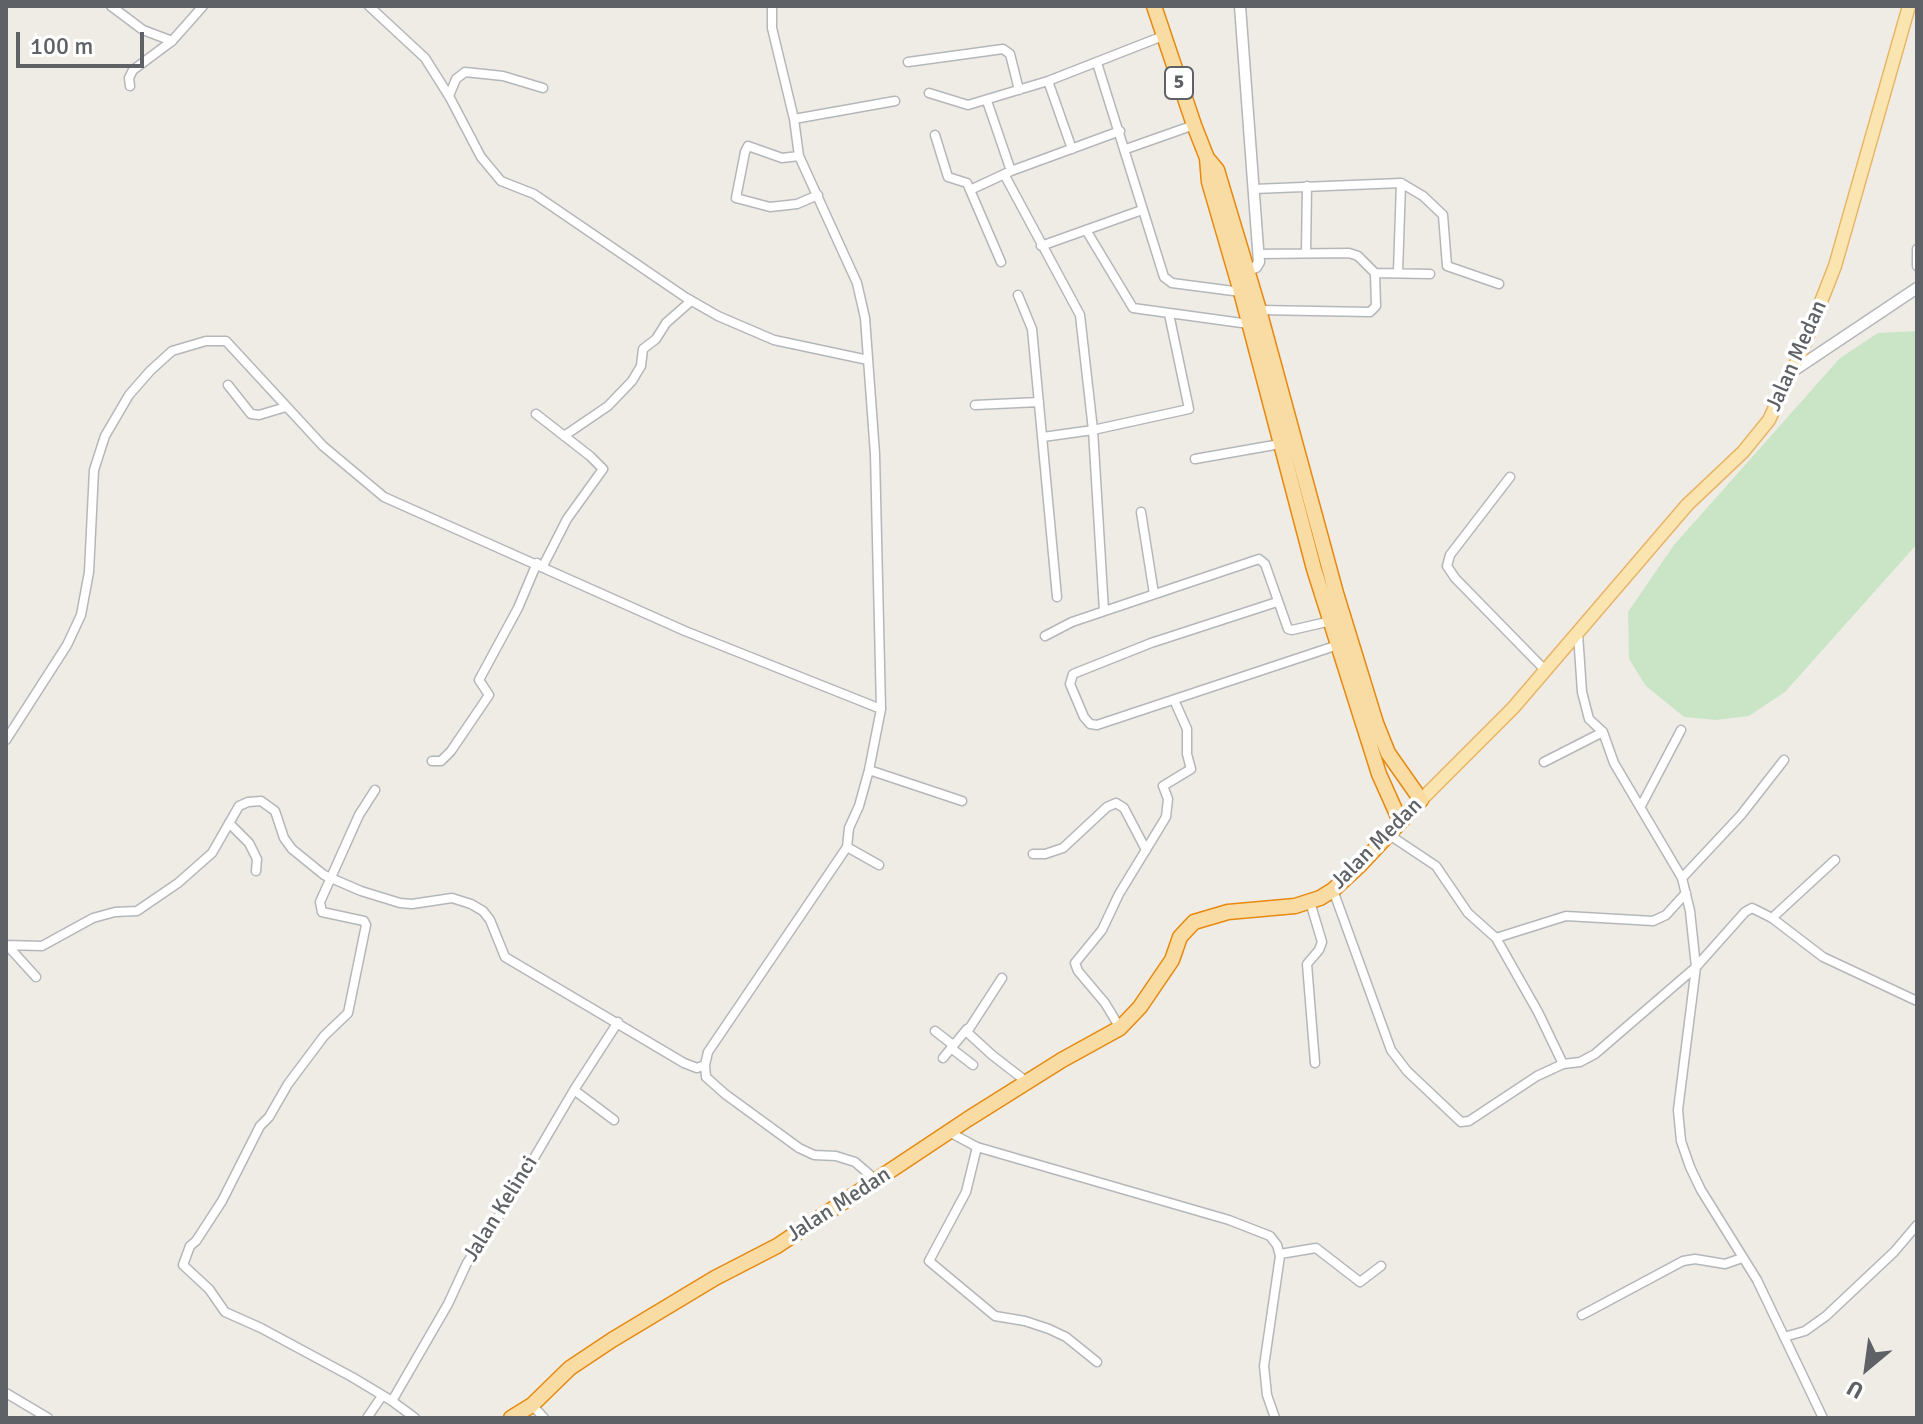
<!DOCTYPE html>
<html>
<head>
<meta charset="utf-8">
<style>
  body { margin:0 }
  #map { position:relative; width:1923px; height:1424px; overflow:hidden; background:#efece6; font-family:Signika,sans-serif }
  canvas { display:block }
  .frame { position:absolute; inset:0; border:8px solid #5e6266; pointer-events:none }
  .north { position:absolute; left:1827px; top:1328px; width:80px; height:80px; -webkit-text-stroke:6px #fff; paint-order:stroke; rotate:209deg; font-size:22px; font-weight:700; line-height:32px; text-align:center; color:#5e6266 }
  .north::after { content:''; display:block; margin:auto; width:28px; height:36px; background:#5e6266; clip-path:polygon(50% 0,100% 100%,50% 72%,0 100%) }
  .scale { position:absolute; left:16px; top:32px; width:128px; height:36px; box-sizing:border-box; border:4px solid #5e6266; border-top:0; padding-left:10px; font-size:24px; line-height:28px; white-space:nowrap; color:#5e6266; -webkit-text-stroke:6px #fff; paint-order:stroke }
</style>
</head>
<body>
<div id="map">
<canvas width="1923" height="1424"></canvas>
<div class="frame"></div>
<div class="north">U</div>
<div class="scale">100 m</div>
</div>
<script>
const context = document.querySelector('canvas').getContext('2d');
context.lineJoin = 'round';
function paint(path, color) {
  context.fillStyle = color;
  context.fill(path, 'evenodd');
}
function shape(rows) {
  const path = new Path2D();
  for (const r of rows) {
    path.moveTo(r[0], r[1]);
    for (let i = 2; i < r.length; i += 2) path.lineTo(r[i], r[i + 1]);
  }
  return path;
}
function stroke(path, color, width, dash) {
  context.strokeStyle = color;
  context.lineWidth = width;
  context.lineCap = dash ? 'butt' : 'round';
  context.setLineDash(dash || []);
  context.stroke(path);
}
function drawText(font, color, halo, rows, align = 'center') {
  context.font = font + ' Signika,sans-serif';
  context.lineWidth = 7;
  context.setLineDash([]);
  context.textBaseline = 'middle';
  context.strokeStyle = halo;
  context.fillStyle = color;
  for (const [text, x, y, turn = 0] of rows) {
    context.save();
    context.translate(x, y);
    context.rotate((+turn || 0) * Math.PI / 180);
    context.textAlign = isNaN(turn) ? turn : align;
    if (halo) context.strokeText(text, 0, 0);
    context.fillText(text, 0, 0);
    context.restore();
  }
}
paint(shape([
  [1917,331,1917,544,1785,692,1749,716,1716,720,1684,717,1646,686,1629,659,1628,612,1674,545,1840,358,1878,333]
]), '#c9e5c5');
const minor = shape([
  [111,6,143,30,172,41],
  [369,6,425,58,449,96,481,157,501,181,534,194,685,297,718,316,774,340,868,360],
  [772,6,772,28,794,119,799,156,857,283,865,318,875,454,881,709,869,770,859,806,849,828,847,847,708,1052,705,1065,706,1077,725,1094,799,1148,814,1155,836,1156,855,1162,877,1181],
  [908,62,1003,49,1010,54,1019,90],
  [1097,63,1164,277,1172,283,1241,292],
  [1048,81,1072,149],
  [130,86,129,78,133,70,172,41,203,6],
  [929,93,968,105,1048,81,1163,36],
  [449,96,456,79,465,72,503,76,543,88],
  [987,101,1011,171],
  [794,119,895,101],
  [935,135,948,177,967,183,1001,262],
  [1126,149,1194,125],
  [799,156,782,158,748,146,745,152,736,198,770,207,797,204,818,195],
  [1004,174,1080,315,1093,430,1104,611],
  [1254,189,1401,183,1423,196,1443,215,1447,266,1499,284],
  [970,190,1011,171,1120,131],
  [1086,230,1133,308,1249,324],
  [1041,246,1142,210],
  [1917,249,1917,266],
  [1306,253,1307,186],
  [1258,254,1349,253,1358,256,1375,273,1376,306,1370,312,1259,310],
  [1398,272,1401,183],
  [1375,273,1430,274],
  [1018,295,1032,329,1057,597],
  [228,385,251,414,259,415,286,407],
  [975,405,1039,402],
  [536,414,590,456,603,469,567,519,543,566],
  [564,436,608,406,632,381,641,366,643,349,656,339,666,323,691,301],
  [1043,437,1093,430,1189,409,1169,314],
  [1195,459,1280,444],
  [1510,477,1450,555,1447,566,1455,578,1545,670],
  [1141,512,1154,594],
  [1277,602,1151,643,1073,674,1070,684,1084,717,1090,724,1097,725,1338,645],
  [1578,634,1582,692,1589,719,1603,732,1614,763,1682,878,1690,911,1696,967,1678,1110,1681,1141,1690,1167,1701,1190,1757,1280,1823,1418],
  [1045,636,1072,622,1259,559,1265,564,1288,629,1292,630,1331,621],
  [6,740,67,645,81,615,89,572,94,470,105,436,129,395,150,371,172,351,206,341,226,341,323,446,384,497,685,631,881,709],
  [432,761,441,761,451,751,489,695,479,680,518,608,537,563],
  [1544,762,1603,732],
  [869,770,962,801],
  [375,790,359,815,320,902,322,912,364,921,366,925,348,1013,324,1036,288,1084,269,1117,260,1126,222,1201,196,1241,190,1246,183,1265,209,1289,225,1312,261,1328,352,1377,392,1401,415,1418],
  [1641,806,1681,730],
  [229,823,249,843,257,859,256,871],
  [1388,834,1436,866,1468,913,1496,938,1538,1012,1563,1064],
  [847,847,879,865],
  [1033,854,1045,854,1063,848,1107,807,1116,803,1124,808,1146,850],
  [1682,878,1741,815,1784,760],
  [1333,890,1391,1050,1407,1071,1461,1122,1469,1121,1537,1076,1563,1064,1580,1062,1595,1054,1696,967,1745,912,1752,908,1772,918,1823,957,1917,1001],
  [1310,902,1322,942,1319,950,1307,964,1315,1063],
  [1772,918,1835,860],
  [1496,938,1566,916,1653,921,1666,915,1686,893],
  [6,945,42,946,93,918,115,912,137,911,178,883,212,853,239,806,248,802,261,801,275,811,284,838,292,849,324,875,361,891,400,903,412,904,452,898,471,904,483,911,490,920,505,957,684,1063,697,1068,705,1065],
  [7,945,36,977],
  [1002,978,967,1032,992,1055,1027,1082],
  [1120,1028,1105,1003,1078,971,1075,963,1102,930,1119,894,1166,817,1168,799,1163,786,1191,769,1187,754,1187,729,1174,700],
  [935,1031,953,1045],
  [951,1048,973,1065],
  [943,1058,967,1029],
  [574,1090,614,1120],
  [949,1132,977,1147,1229,1220,1270,1236,1277,1245,1280,1256,1264,1366,1267,1395,1275,1418],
  [977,1147,966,1192,929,1261,995,1316,1025,1321,1049,1329,1066,1337,1097,1362],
  [1280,1254,1316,1248,1360,1282,1381,1266],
  [1582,1315,1683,1261,1695,1259,1725,1264,1742,1258],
  [1784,1337,1805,1331,1826,1316,1894,1252,1917,1225],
  [6,1393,48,1418],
  [392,1401,448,1304,467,1263,507,1204,574,1090,618,1022],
  [532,1405,544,1418],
  [367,1418,382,1396]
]);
const tertiary = shape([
  [1240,6,1259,262,1256,267,1248,270],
  [1793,371,1917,288]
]);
const primary = shape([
  [1421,800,1513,708,1687,505,1743,452,1769,420,1802,350,1835,266,1909,6]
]);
const trunk = shape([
  [1207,158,1209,182,1241,292,1314,569,1379,774,1400,821],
  [511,1418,532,1405,570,1368,612,1340,715,1278,777,1246,968,1119,1062,1060,1120,1028,1140,1007,1172,960,1180,937,1194,922,1228,912,1295,906,1320,898,1333,890,1360,865,1421,800,1388,753,1376,723,1336,593,1259,310,1217,170,1207,158,1194,125,1154,6]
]);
stroke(minor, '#b4b7ba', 11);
stroke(tertiary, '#b4b7ba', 13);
stroke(primary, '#e9b466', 15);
stroke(trunk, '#e7890f', 17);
stroke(minor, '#fff', 8);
stroke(tertiary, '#fff', 10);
stroke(primary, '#fae5b1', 12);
stroke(trunk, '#f8dca4', 14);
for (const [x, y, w] of [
  [1179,83,28]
]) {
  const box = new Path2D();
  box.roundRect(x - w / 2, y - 16, w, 32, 6);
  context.fillStyle = '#fff';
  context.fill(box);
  stroke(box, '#5e6266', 2);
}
drawText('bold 20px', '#5e6266', null, [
  ["5",1179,83]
]);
drawText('22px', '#5e6266', '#fff', [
  ["Jalan Medan",1797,356,-66],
  ["Jalan Medan",1377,844,-45],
  ["Jalan Medan",839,1205,-33],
  ["Jalan Kelinci",501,1209,-58]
]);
</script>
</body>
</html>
